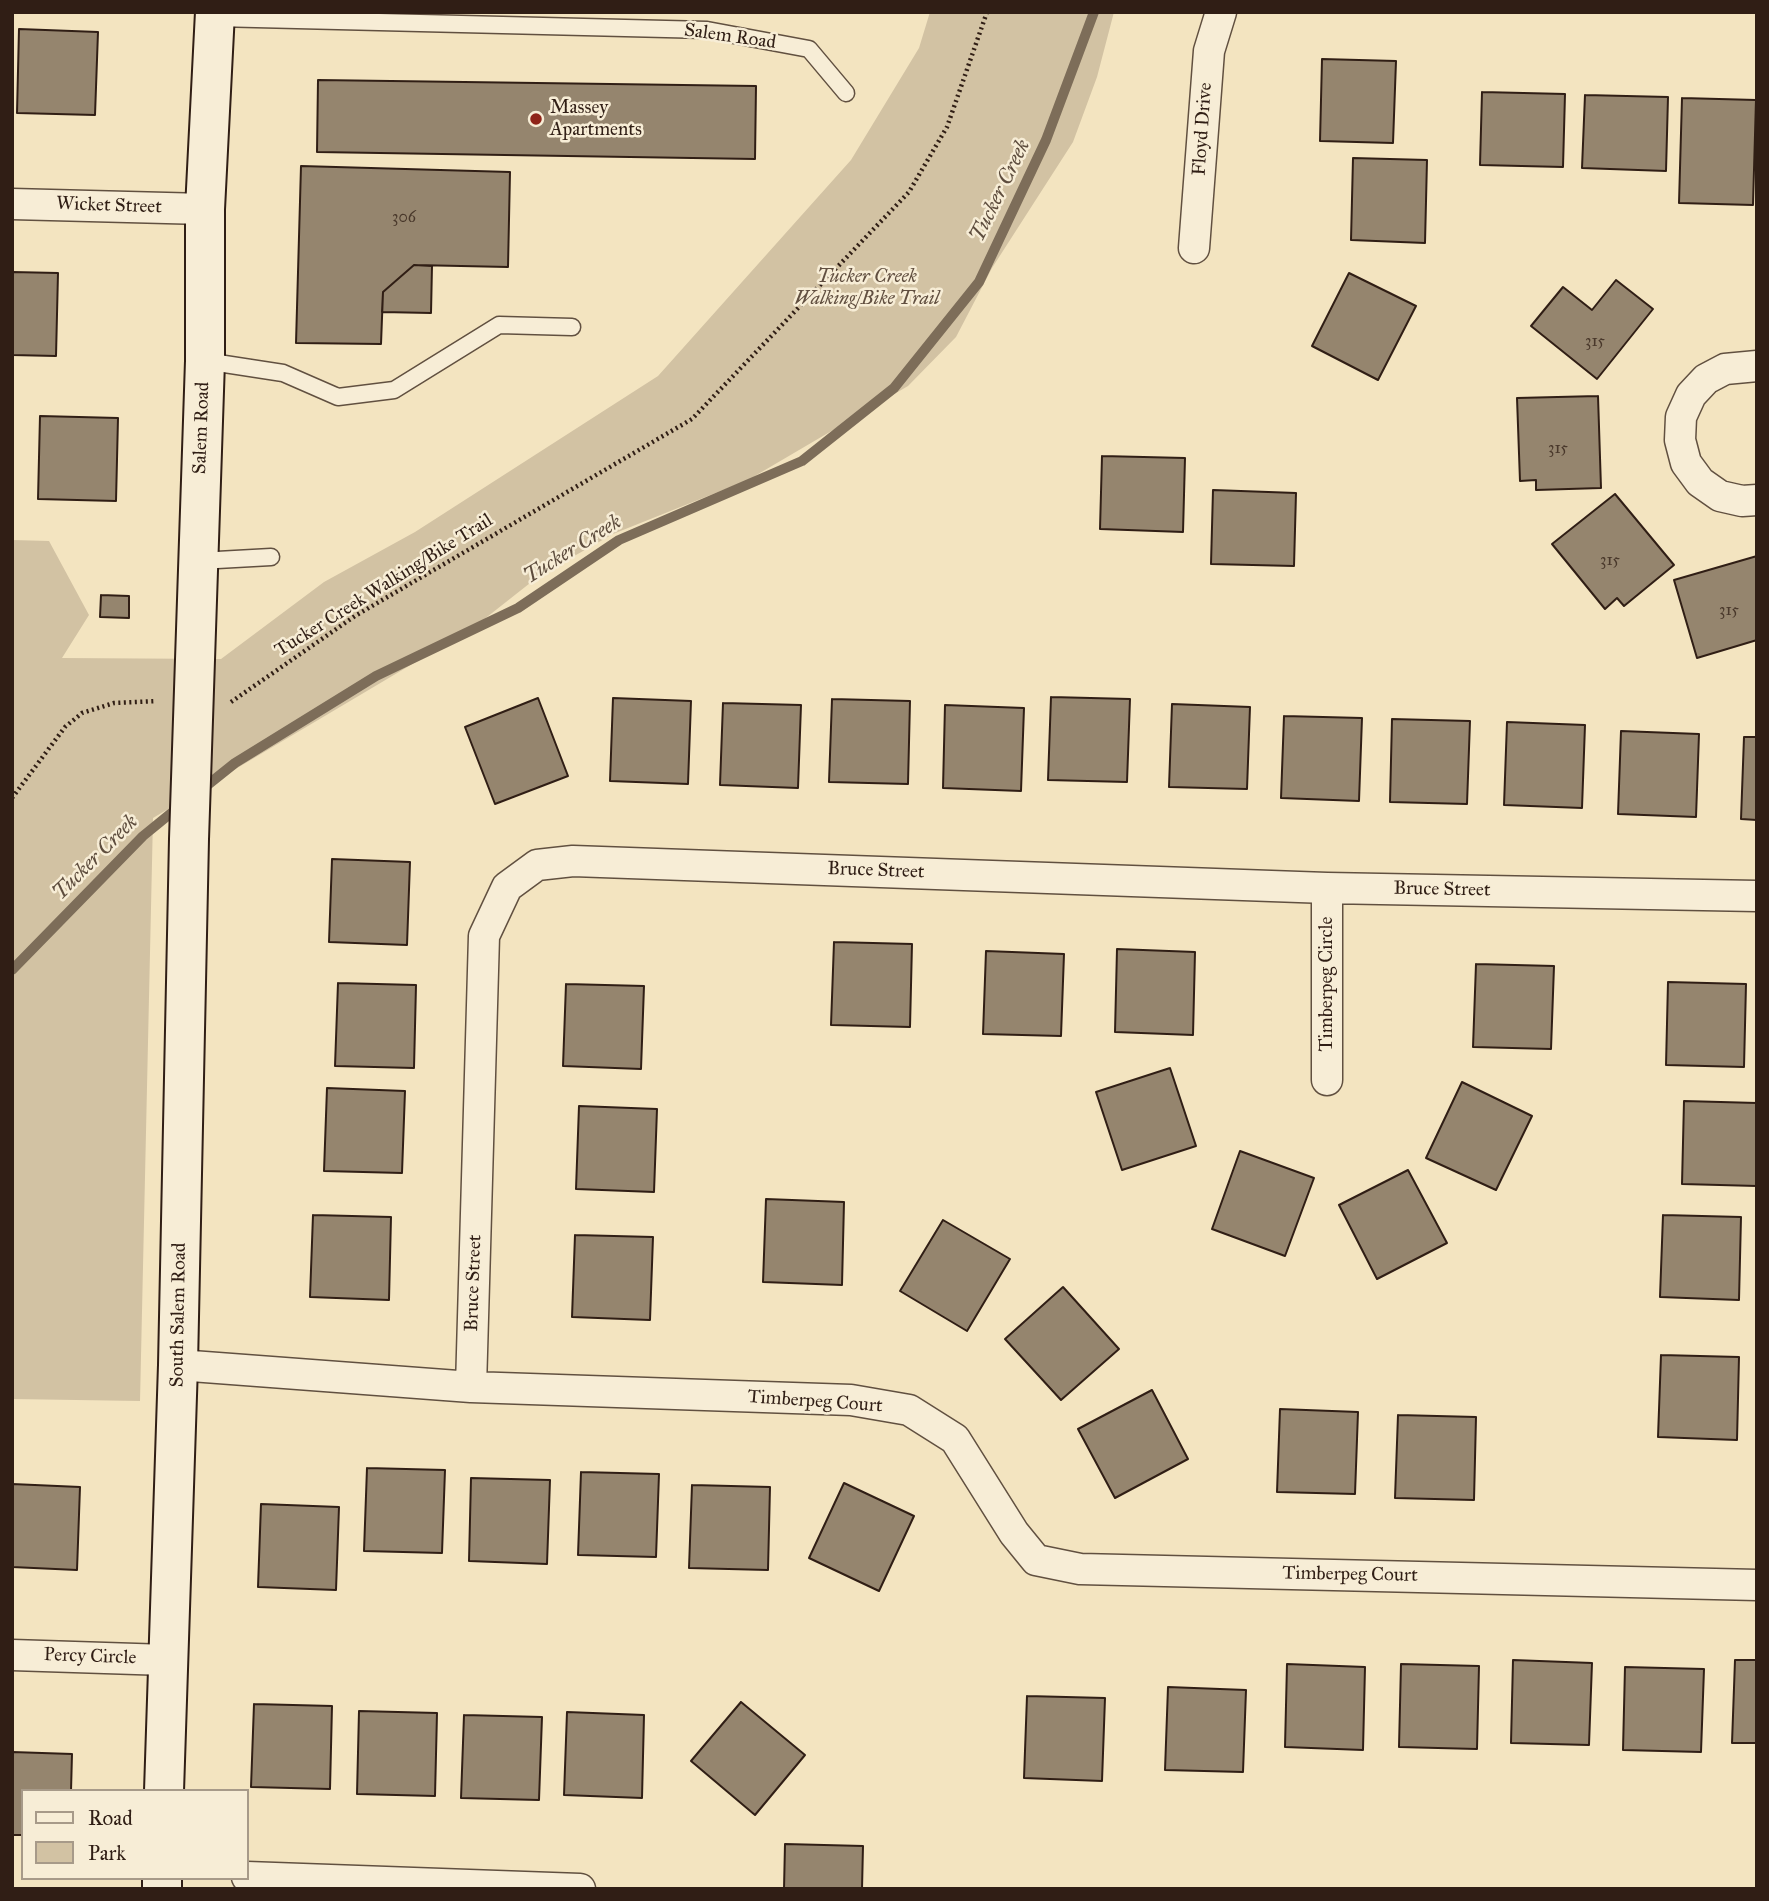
<!DOCTYPE html>
<html>
<head>
<meta charset="utf-8">
<style>
  body { margin:0 }
  #map { position:relative; width:1769px; height:1901px; overflow:hidden; background:#f3e4c0; font-family:"IM FELL Great Primer",serif }
  canvas { display:block }
  .frame { position:absolute; inset:0; border:14px solid #301e15; pointer-events:none }
  .legend { position:absolute; left:21px; top:1789px; width:228px; height:91px; box-sizing:border-box; background:#f7edd6; border:2px solid #a79a89; margin:0; padding:9px 12px; list-style:none; font-size:21px; color:#301e15 }
  .legend li { display:flex; align-items:center; gap:14px; height:35px }
  .legend b { width:35px; border:2px solid #a79a89 }
</style>
</head>
<body>
<div id="map">
<canvas width="1769" height="1901"></canvas>
<div class="frame"></div>
<ul class="legend">
<li><b style="height:9px;background:#f7edd6"></b>Road</li>
<li><b style="height:19px;background:#d2c2a3"></b>Park</li>
</ul>
</div>
<script>
const context = document.querySelector('canvas').getContext('2d');
context.lineJoin = 'round';
function paint(path, color) {
  context.fillStyle = color;
  context.fill(path, 'evenodd');
}
function shape(rows) {
  const path = new Path2D();
  for (const r of rows) {
    path.moveTo(r[0], r[1]);
    for (let i = 2; i < r.length; i += 2) path.lineTo(r[i], r[i + 1]);
  }
  return path;
}
function stroke(path, color, width, dash) {
  context.strokeStyle = color;
  context.lineWidth = width;
  context.lineCap = dash ? 'butt' : 'round';
  context.setLineDash(dash || []);
  context.stroke(path);
}
function drawText(font, color, halo, rows, align = 'center') {
  context.font = font + ' "IM FELL Great Primer",serif';
  context.lineWidth = 5;
  context.setLineDash([]);
  context.textBaseline = 'middle';
  context.strokeStyle = halo;
  context.fillStyle = color;
  for (const [text, x, y, turn = 0] of rows) {
    context.save();
    context.translate(x, y);
    context.rotate((+turn || 0) * Math.PI / 180);
    context.textAlign = isNaN(turn) ? turn : align;
    if (halo) context.strokeText(text, 0, 0);
    context.fillText(text, 0, 0);
    context.restore();
  }
}
paint(shape([
  [930,12,1114,12,1097,77,1073,142,992,268,956,337,908,386,748,480,613,534,539,576,473,628,153,818,140,1401,12,1399,12,540,49,541,89,615,62,658,221,659,324,582,415,532,658,376,851,160,919,48]
]), '#d2c2a3');
stroke(shape([
  [200,791,235,763,376,676,518,608,619,540,802,461,894,388,979,282,1046,140,1094,12],
  [12,970,143,836,181,805]
]), '#7d6d59', 10);
const building = shape([
  [19,29,98,32,95,115,17,113,19,29],
  [1322,59,1396,61,1393,143,1320,141,1322,59],
  [318,80,756,86,755,159,317,152,318,80],
  [1482,92,1565,94,1563,167,1480,165,1482,92],
  [1585,95,1668,97,1666,171,1582,168,1585,95],
  [1682,98,1756,100,1753,205,1679,203,1682,98],
  [1353,158,1427,160,1425,243,1351,240,1353,158],
  [301,166,510,172,508,267,414,265,383,292,381,344,296,343,301,166],
  [414,265,432,266,431,313,382,312,383,292,414,265],
  [12,272,58,273,56,356,12,355,12,272],
  [1349,273,1416,306,1378,380,1312,346,1349,273],
  [1616,280,1653,309,1597,379,1531,326,1563,287,1592,310,1616,280],
  [1598,396,1601,488,1536,490,1536,480,1520,481,1517,398,1598,396],
  [40,416,118,418,116,501,38,499,40,416],
  [1102,456,1185,458,1183,532,1100,529,1102,456],
  [1213,490,1296,493,1294,566,1211,564,1213,490],
  [1615,494,1674,565,1624,606,1617,598,1605,609,1552,544,1615,494],
  [1757,556,1757,640,1697,658,1674,580,1757,556],
  [101,595,129,596,129,618,100,617,101,595],
  [1051,697,1130,699,1127,782,1048,780,1051,697],
  [538,698,568,776,495,804,465,727,538,698],
  [613,698,691,701,688,784,610,781,613,698],
  [832,699,910,701,908,784,829,782,832,699],
  [723,703,801,705,798,788,720,785,723,703],
  [1172,704,1250,707,1247,789,1169,787,1172,704],
  [945,705,1024,708,1021,791,943,788,945,705],
  [1284,716,1362,718,1359,801,1281,798,1284,716],
  [1392,719,1470,721,1467,804,1390,802,1392,719],
  [1507,722,1585,725,1582,808,1504,805,1507,722],
  [1621,731,1699,734,1696,817,1618,814,1621,731],
  [1744,737,1757,737,1757,820,1741,819,1744,737],
  [332,859,410,862,407,945,329,942,332,859],
  [834,942,912,944,910,1027,831,1025,834,942],
  [1117,949,1195,952,1193,1035,1115,1032,1117,949],
  [986,951,1064,954,1061,1036,983,1034,986,951],
  [1476,964,1554,966,1551,1049,1473,1047,1476,964],
  [1668,982,1746,984,1744,1067,1666,1065,1668,982],
  [338,983,416,985,414,1068,335,1066,338,983],
  [566,984,644,986,641,1069,563,1066,566,984],
  [1170,1068,1196,1146,1122,1170,1096,1092,1170,1068],
  [1462,1082,1532,1116,1496,1190,1426,1158,1462,1082],
  [327,1088,405,1091,402,1173,324,1171,327,1088],
  [1684,1101,1757,1103,1757,1186,1682,1184,1684,1101],
  [579,1106,657,1109,654,1192,576,1189,579,1106],
  [1240,1151,1314,1178,1285,1256,1212,1229,1240,1151],
  [1408,1170,1447,1243,1377,1279,1339,1205,1408,1170],
  [766,1199,844,1202,842,1285,763,1282,766,1199],
  [313,1215,391,1217,389,1300,310,1297,313,1215],
  [1663,1215,1741,1217,1739,1300,1660,1297,1663,1215],
  [943,1220,1010,1259,967,1331,900,1291,943,1220],
  [575,1235,653,1237,650,1320,572,1317,575,1235],
  [1063,1287,1119,1349,1061,1400,1005,1339,1063,1287],
  [1661,1355,1739,1357,1737,1440,1658,1437,1661,1355],
  [1152,1390,1188,1459,1115,1498,1078,1429,1152,1390],
  [1280,1409,1358,1412,1355,1494,1277,1492,1280,1409],
  [1398,1415,1476,1417,1474,1500,1395,1498,1398,1415],
  [367,1468,445,1470,442,1553,364,1551,367,1468],
  [581,1472,659,1474,656,1557,578,1555,581,1472],
  [471,1478,550,1480,547,1564,469,1561,471,1478],
  [844,1483,914,1516,879,1591,809,1558,844,1483],
  [12,1484,80,1487,77,1570,12,1567,12,1484],
  [692,1485,770,1487,768,1570,689,1568,692,1485],
  [261,1504,339,1507,336,1590,258,1587,261,1504],
  [1513,1660,1592,1663,1589,1745,1511,1743,1513,1660],
  [1735,1660,1757,1660,1757,1743,1732,1743,1735,1660],
  [1287,1664,1365,1667,1363,1750,1285,1747,1287,1664],
  [1401,1664,1479,1666,1477,1749,1399,1747,1401,1664],
  [1625,1667,1704,1669,1701,1752,1623,1750,1625,1667],
  [1168,1687,1246,1690,1243,1772,1165,1770,1168,1687],
  [1027,1696,1105,1698,1102,1781,1024,1778,1027,1696],
  [741,1702,805,1755,755,1815,691,1761,741,1702],
  [254,1704,332,1706,330,1789,251,1787,254,1704],
  [359,1711,437,1713,435,1796,357,1794,359,1711],
  [567,1712,644,1715,642,1798,564,1795,567,1712],
  [464,1715,542,1717,539,1800,461,1798,464,1715],
  [12,1752,72,1754,71,1791,23,1791,23,1835,12,1835,12,1752],
  [785,1844,863,1846,862,1889,784,1889,785,1844]
]);
paint(building, '#95856e');
stroke(building, '#301e15', 2);
const service = shape([
  [215,18,707,30,809,49,846,93],
  [205,361,283,373,338,397,394,390,499,325,572,327],
  [199,561,271,557]
]);
const minor = shape([
  [12,204,205,209],
  [1194,248,1209,51,1221,12],
  [1757,366,1725,369,1706,379,1691,395,1681,417,1680,440,1686,463,1700,482,1720,496,1742,501,1757,500],
  [1327,1080,1327,888],
  [178,1365,471,1387,851,1400,909,1410,955,1439,1014,1533,1036,1560,1080,1569,1757,1585],
  [471,1387,484,936,507,887,537,865,573,861,1327,888,1757,896],
  [12,1655,167,1660],
  [247,1877,580,1889]
]);
const secondary = shape([
  [164,1791,178,1365,189,839,205,361,205,209,215,12],
  [162,1889,162,1878]
]);
stroke(service, '#615040', 19);
stroke(minor, '#615040', 33);
stroke(secondary, '#301e15', 42);
stroke(shape([
  [231,702,355,616,692,419,909,192,947,127,987,12],
  [12,798,65,727,82,713,114,703,156,701]
]), '#301e15', 4.5, [2, 3.5]);
stroke(service, '#f7edd6', 16);
stroke(minor, '#f7edd6', 30);
stroke(secondary, '#f7edd6', 38);
for (const [x, y, r, color] of [
  [536,119,7,"#8f2418"]
]) {
  const dot = new Path2D();
  dot.arc(x, y, r, 0, 2 * Math.PI);
  context.fillStyle = color;
  context.fill(dot);
  stroke(dot, '#f7edd6', 2.5);
}
drawText('16px', '#49382b', null, [
  ["306",404,218],
  ["315",1595,342],
  ["315",1558,449],
  ["315",1610,561],
  ["315",1729,611]
]);
drawText('19px', '#301e15', '#f7edd6', [
  ["Salem Road",730,37,8],
  ["Floyd Drive",1203,129,-86],
  ["Wicket Street",109,206,2],
  ["Salem Road",202,428,-88],
  ["Tucker Creek Walking/Bike Trail",384,586,-32],
  ["Bruce Street",876,871,2],
  ["Bruce Street",1442,890,1],
  ["Timberpeg Circle",1327,984,-90],
  ["Bruce Street",474,1283,-88],
  ["South Salem Road",179,1315,-89],
  ["Timberpeg Court",815,1402,4],
  ["Timberpeg Court",1350,1575,1],
  ["Percy Circle",90,1657,2]
]);
drawText('19px', '#301e15', '#f7edd6', [
  ["Massey",550,108],
  ["Apartments",550,130]
], 'left');
drawText('italic 19px', '#614f40', '#f7edd6', [
  ["Tucker Creek",867,277],
  ["Walking/Bike Trail",867,299]
]);
drawText('italic 21px', '#5d4c3d', '#f7edd6', [
  ["Tucker Creek",1001,191,-64],
  ["Tucker Creek",573,550,-32],
  ["Tucker Creek",96,858,-45]
]);
</script>
</body>
</html>
